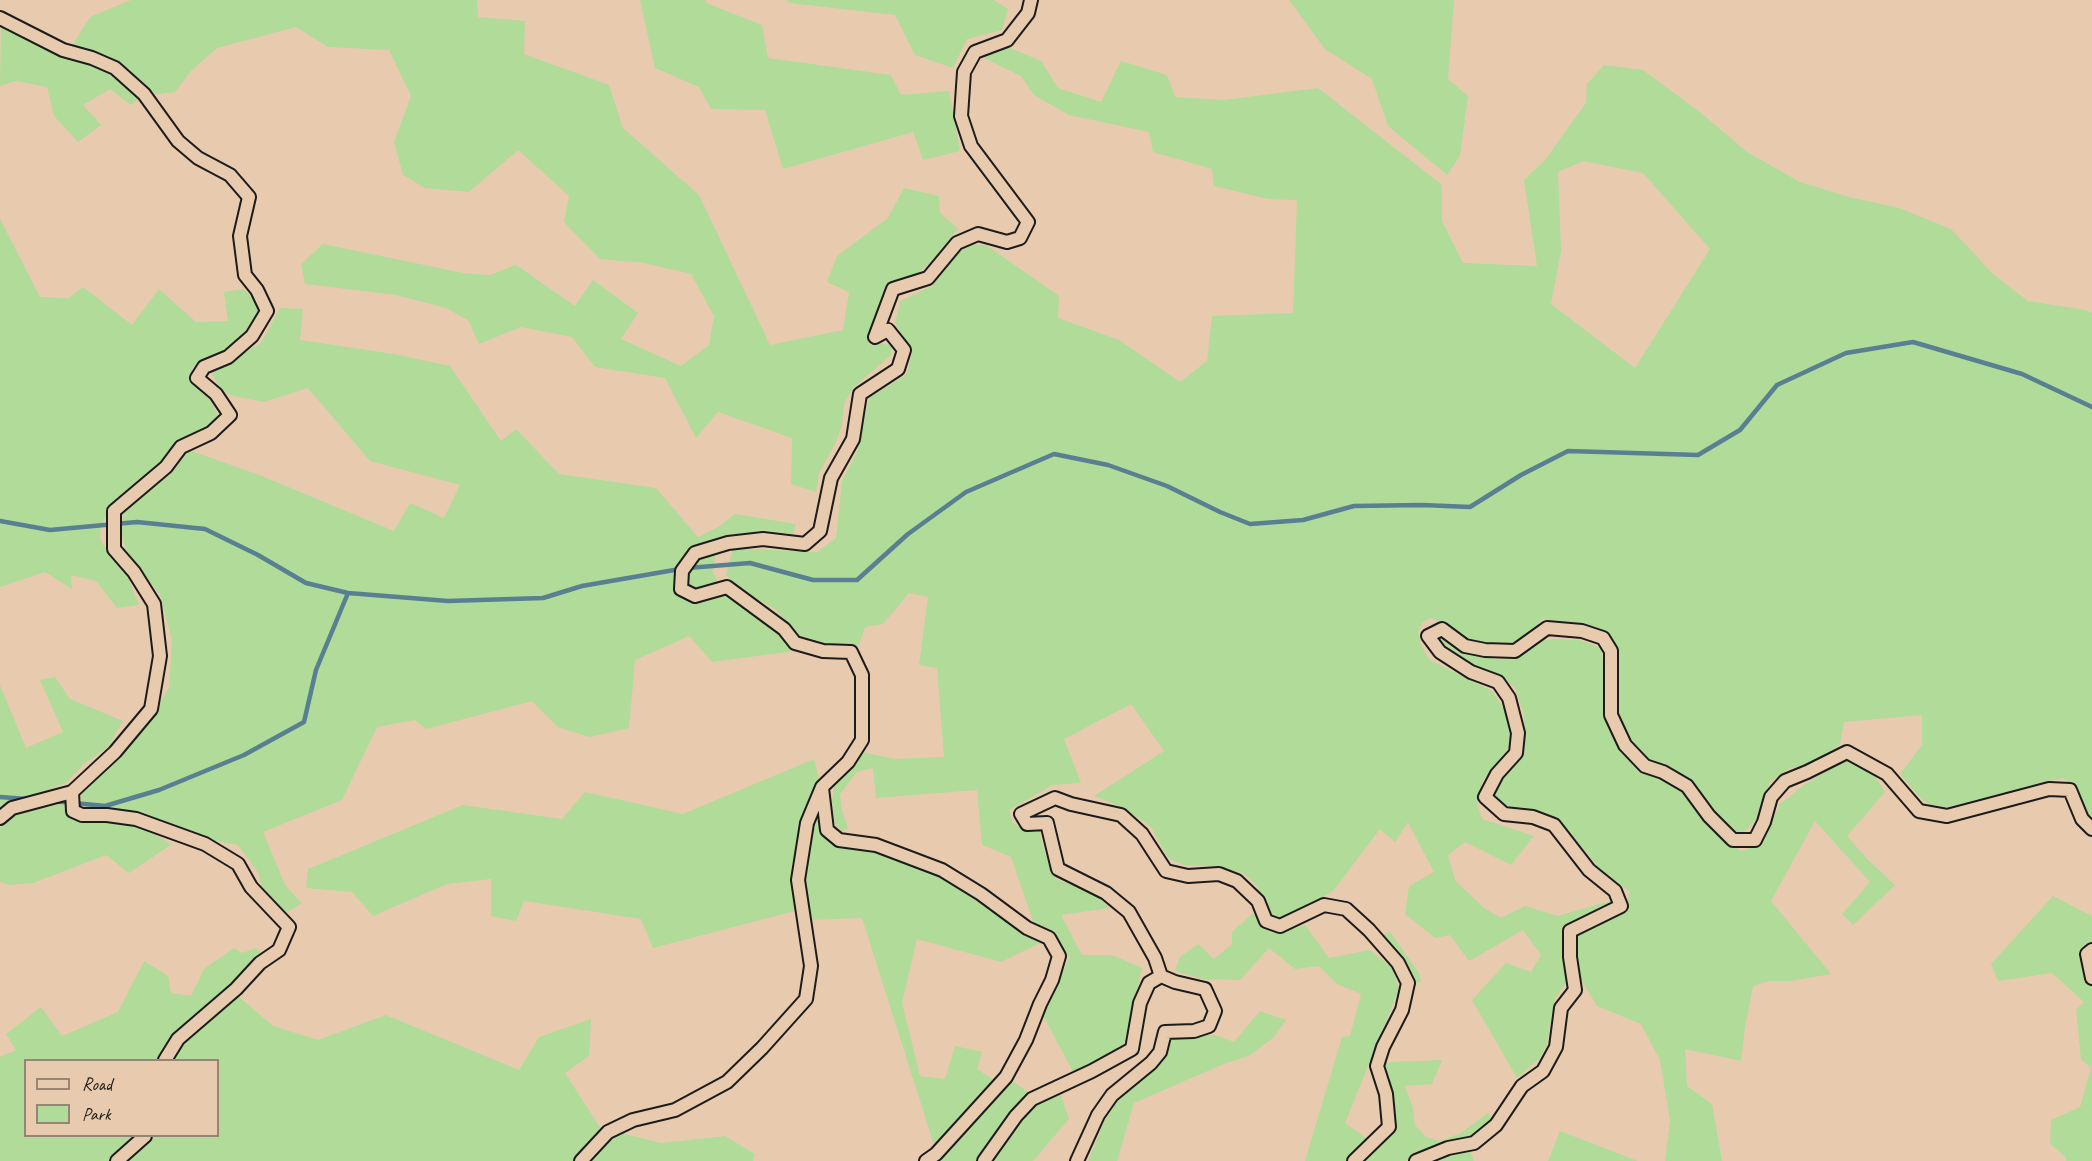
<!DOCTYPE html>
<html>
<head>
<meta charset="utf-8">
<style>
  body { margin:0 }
  #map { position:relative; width:2092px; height:1161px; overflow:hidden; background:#e8cbaf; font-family:Caveat,sans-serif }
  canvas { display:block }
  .legend { position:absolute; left:24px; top:1059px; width:195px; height:78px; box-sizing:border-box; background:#e8cbaf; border:2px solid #968574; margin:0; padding:8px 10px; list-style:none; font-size:18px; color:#1c1c1c }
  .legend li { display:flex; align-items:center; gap:12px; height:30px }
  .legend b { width:30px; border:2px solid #968574 }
</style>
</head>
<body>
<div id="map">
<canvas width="2092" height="1161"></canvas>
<ul class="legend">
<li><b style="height:8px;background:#e8cbaf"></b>Road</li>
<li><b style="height:16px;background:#b0db98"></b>Park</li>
</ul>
</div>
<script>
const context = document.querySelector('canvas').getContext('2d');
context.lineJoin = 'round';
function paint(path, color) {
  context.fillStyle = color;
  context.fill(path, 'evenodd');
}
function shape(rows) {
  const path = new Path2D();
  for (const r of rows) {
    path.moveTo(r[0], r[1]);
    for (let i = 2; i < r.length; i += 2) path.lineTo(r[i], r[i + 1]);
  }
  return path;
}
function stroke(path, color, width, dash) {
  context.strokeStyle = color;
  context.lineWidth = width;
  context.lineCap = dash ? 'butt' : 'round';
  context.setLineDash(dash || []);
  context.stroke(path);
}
paint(shape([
  [131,0,477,0,478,17,525,21,524,54,609,85,623,128,699,195,770,345,843,330,849,292,827,282,837,256,888,218,904,188,939,196,940,213,958,229,929,264,915,275,886,290,870,329,869,345,881,343,891,346,891,355,853,388,844,404,842,425,835,444,819,473,816,492,791,484,792,438,718,412,696,438,665,378,595,367,572,337,521,327,479,344,468,320,446,308,396,295,305,284,301,264,323,244,463,273,490,275,516,265,575,306,593,280,638,313,621,339,681,366,709,345,714,316,691,274,644,263,600,259,564,222,569,196,518,150,469,192,425,188,403,175,394,142,411,96,389,50,328,47,296,27,217,48,191,71,175,92,150,95,94,53,72,46,90,17],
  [640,0,706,0,706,3,762,25,768,58,891,75,901,95,949,91,960,151,923,160,913,132,783,169,765,110,711,109,699,87,655,68],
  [786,0,994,0,1008,9,1002,30,967,39,953,68,915,55,895,15,790,3],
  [1289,0,1454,0,1448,79,1468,96,1460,156,1447,175,1388,126,1372,79,1325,49],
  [1,25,33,39,61,56,110,72,140,98,131,105,110,89,83,105,101,125,78,142,54,116,47,87,16,81,0,86],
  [1005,46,1041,61,1058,88,1101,102,1121,61,1167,75,1175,97,1224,100,1318,88,1442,185,1442,221,1463,263,1537,266,1524,180,1546,159,1560,139,1586,103,1587,84,1604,65,1643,70,1701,113,1747,152,1800,182,1849,197,1899,208,1951,229,1994,275,2028,301,2086,310,2092,313,2092,821,2084,814,2075,788,2063,778,2024,787,1991,798,1948,807,1933,806,1922,800,1900,774,1922,745,1922,715,1844,722,1840,745,1810,764,1788,769,1770,782,1755,821,1744,832,1731,833,1686,779,1643,757,1628,743,1618,720,1613,702,1618,659,1613,642,1598,627,1542,619,1532,631,1515,642,1499,644,1473,642,1441,622,1431,618,1423,622,1418,632,1421,645,1430,660,1492,691,1505,710,1512,732,1510,746,1482,782,1477,803,1482,819,1534,836,1511,865,1465,842,1448,855,1455,880,1484,908,1501,918,1525,906,1558,916,1610,901,1610,907,1564,927,1565,957,1568,980,1555,999,1546,1047,1540,1058,1517,1078,1472,1000,1506,963,1531,972,1541,955,1523,930,1469,961,1450,935,1435,938,1405,914,1409,886,1434,872,1408,822,1395,842,1380,829,1333,891,1283,920,1275,919,1267,908,1257,886,1244,874,1222,867,1185,865,1173,861,1166,855,1151,827,1126,809,1094,796,1164,751,1131,704,1064,739,1081,783,1053,785,1009,810,1013,823,1021,828,1039,830,1045,853,1056,879,1078,887,1100,899,1110,908,1061,915,1082,955,1112,955,1142,968,1125,1045,1073,1072,1043,1015,1069,958,1054,931,1034,924,1011,857,982,845,977,790,876,798,873,768,857,772,840,794,842,811,848,828,842,832,834,822,832,802,834,786,862,752,895,759,944,757,937,668,919,665,928,597,909,593,883,624,865,627,859,645,822,643,799,636,775,609,736,587,726,575,733,548,817,552,836,538,842,481,857,452,869,398,907,374,912,352,895,323,900,301,932,286,966,244,986,245,1059,296,1058,318,1119,340,1180,382,1207,361,1212,316,1293,313,1297,200,1268,199,1214,186,1212,169,1153,152,1149,132,1069,115,1034,95,1021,76,980,56],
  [1583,161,1643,173,1710,249,1635,368,1551,304,1561,251,1558,172],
  [0,219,40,297,69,298,83,287,132,325,159,289,196,322,228,321,224,292,244,289,260,307,258,320,248,335,233,349,193,367,189,380,211,401,217,414,214,425,177,440,170,454,160,465,110,509,101,525,100,539,109,555,128,578,139,605,117,608,96,581,71,575,72,589,45,572,0,587],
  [280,308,303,309,300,340,394,354,450,366,501,441,516,429,559,474,656,488,698,537,718,527,735,514,796,524,793,534,764,530,726,539,716,551,713,572,722,589,769,619,795,651,712,662,689,636,635,660,629,728,589,737,558,727,532,701,426,729,415,720,377,727,342,800,263,832,285,885,302,903,284,914,262,892,259,874,238,845,205,839,172,828,139,813,85,807,80,795,153,715,169,687,172,641,160,595,126,551,122,535,123,509,171,474,189,450,262,476,394,531,410,503,444,518,460,485,370,461,308,388,264,402,229,395,219,386,212,374,221,366,261,343],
  [1438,635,1468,655,1497,659,1519,657,1538,641,1554,639,1580,640,1601,648,1604,672,1603,703,1606,718,1623,751,1682,791,1726,842,1742,851,1762,844,1780,804,1804,785,1847,759,1873,773,1885,792,1847,836,1868,860,1895,885,1853,925,1842,914,1870,882,1815,821,1771,901,1831,974,1791,981,1769,981,1753,986,1745,1027,1741,1061,1685,1049,1687,1086,1712,1104,1722,1161,1665,1161,1670,1120,1660,1060,1641,1024,1597,1006,1576,971,1575,934,1626,908,1630,892,1601,870,1558,819,1503,808,1493,795,1499,776,1517,759,1525,738,1524,714,1515,688,1501,677,1478,670,1444,644],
  [55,677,70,699,123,721,108,747,85,763,66,783,8,805,0,811,0,685,26,748,63,732,40,680],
  [814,759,820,783,794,880,795,911,653,948,641,919,524,901,516,921,491,916,491,879,447,884,373,916,352,892,306,888,308,869,463,805,562,819,585,792,683,814],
  [820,799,823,831,941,873,1046,940,1001,962,917,939,902,1003,920,1076,945,1079,955,1046,982,1052,977,1069,995,1081,935,1148,862,918,809,920,804,878,811,822],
  [66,803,67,814,81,820,109,821,137,826,172,844,129,873,106,855,33,883,9,885,0,882,0,824,15,812],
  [2053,896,2092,916,2092,1161,2066,1161,2066,1158,2050,1143,2051,1120,2080,1107,2091,1068,2081,1059,2076,1010,2084,1002,2052,973,1998,981,1991,964],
  [1253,913,1266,930,1284,932,1305,925,1329,958,1370,950,1392,968,1399,989,1345,1123,1366,1138,1345,1161,1305,1161,1342,1037,1350,1036,1361,994,1337,984,1319,966,1295,969,1269,948,1240,980,1203,979,1175,971,1180,957,1198,944,1214,959,1232,944,1232,932],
  [1390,932,1419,973,1421,982,1413,984,1381,935],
  [234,948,242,953,256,948,264,956,173,1038,159,1060,26,1060,26,1136,136,1136,108,1161,0,1161,0,1057,16,1050,6,1034,41,1007,62,1036,118,1012,144,961,168,976,171,993,191,996,204,969],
  [237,995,273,1026,318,1040,386,1015,519,1070,539,1037,591,1019,589,1056,565,1073,601,1129,573,1161,129,1161,154,1136,218,1136,218,1060,170,1059,186,1040],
  [1260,1011,1286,1020,1274,1037,1249,1056,1226,1063,1134,1103,1117,1161,1088,1161,1104,1122,1120,1096,1164,1060,1171,1036,1215,1035,1234,1042],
  [1442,1060,1432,1084,1405,1086,1413,1108,1415,1125,1426,1137,1440,1141,1461,1133,1488,1113,1495,1121,1473,1138,1424,1152,1405,1161,1359,1161,1395,1126,1383,1064,1393,1062],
  [1010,1079,1029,1093,1010,1114,995,1139,978,1161,930,1161],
  [1061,1095,1069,1119,1033,1161,992,1161,1035,1101],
  [613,1131,661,1143,725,1136,755,1154,753,1161,587,1161],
  [1560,1131,1638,1161,1548,1161],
  [1469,1148,1474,1161,1426,1161,1432,1158]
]), '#b0db98');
stroke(shape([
  [0,521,50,530,137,522,205,529,258,555,306,583,348,593,448,601,543,598,582,586,680,569],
  [688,568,750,563,813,580,857,580,908,534,966,492,1054,454,1108,465,1167,486,1220,512,1250,524,1303,520,1354,506,1422,505,1470,507,1521,475,1568,451,1698,455,1740,430,1777,385,1846,353,1913,342,2022,374,2092,407],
  [0,797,27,799],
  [53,801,105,806,159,790,244,755,304,722,316,670,348,593]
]), '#597f92', 4.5);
const street = shape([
  [0,18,63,50,92,58,115,68,144,94,178,141,198,158,230,175,249,197,240,236,245,275,257,290,267,311,252,336,228,357,204,367,197,378,216,394,230,415,211,433,181,447,166,467,114,511,114,549,134,572,154,604,160,656,151,709,115,752,72,792,12,808,0,818],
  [822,788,827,830,839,840,876,845,942,870,981,894,1027,928,1049,938,1059,956,1052,980,1040,1004,1026,1040,1006,1077,936,1154,926,1161],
  [72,792,73,811,82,815,107,815,136,819,205,844,238,864,251,887,289,927,279,950,260,963,236,989,178,1039,165,1060],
  [2092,950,2087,954,2092,978],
  [117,1161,145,1136],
  [581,1161,608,1132,633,1120,675,1110,727,1082,762,1048,806,999,811,966,798,880,807,823,822,787,848,762,862,740,862,675,851,652,823,651,795,643,784,629,727,587,695,596,681,589,682,571,695,553,728,543,763,539,805,544,820,531,831,478,853,439,860,394,898,369,904,350,888,330,875,337,893,289,928,278,957,243,978,234,1007,242,1020,238,1028,222,971,146,961,116,964,72,975,52,1007,40,1028,13,1031,0],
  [984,1161,1016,1116,1032,1099,1092,1071,1132,1049,1140,1003,1149,983,1161,976],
  [1077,1161,1098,1115,1112,1095,1151,1063,1160,1052,1165,1032,1194,1031,1209,1026,1215,1011,1205,989,1175,982,1161,976,1155,958,1129,912,1106,893,1058,869,1047,823,1027,824,1021,814,1055,798,1071,804,1121,815,1142,834,1166,871,1188,876,1219,874,1237,881,1258,901,1266,921,1280,926,1324,905,1346,909,1369,930,1398,963,1408,983,1402,1010,1383,1047,1377,1066,1386,1094,1389,1127,1354,1161],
  [1416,1161,1448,1148,1474,1143,1496,1125,1522,1086,1543,1071,1556,1047,1561,1008,1575,990,1570,957,1570,931,1621,906,1615,891,1589,870,1554,825,1533,817,1504,814,1485,797,1497,774,1516,753,1518,733,1509,698,1498,682,1471,672,1440,652,1428,636,1442,629,1465,646,1485,650,1515,651,1547,628,1582,631,1603,638,1611,651,1611,715,1625,745,1645,766,1663,772,1687,786,1709,816,1733,840,1755,840,1764,822,1771,797,1785,781,1807,772,1847,752,1887,774,1919,811,1947,816,2049,789,2070,790,2082,819,2092,829]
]);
stroke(street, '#1c1c1c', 16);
stroke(street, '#e8cbaf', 12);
</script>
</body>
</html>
